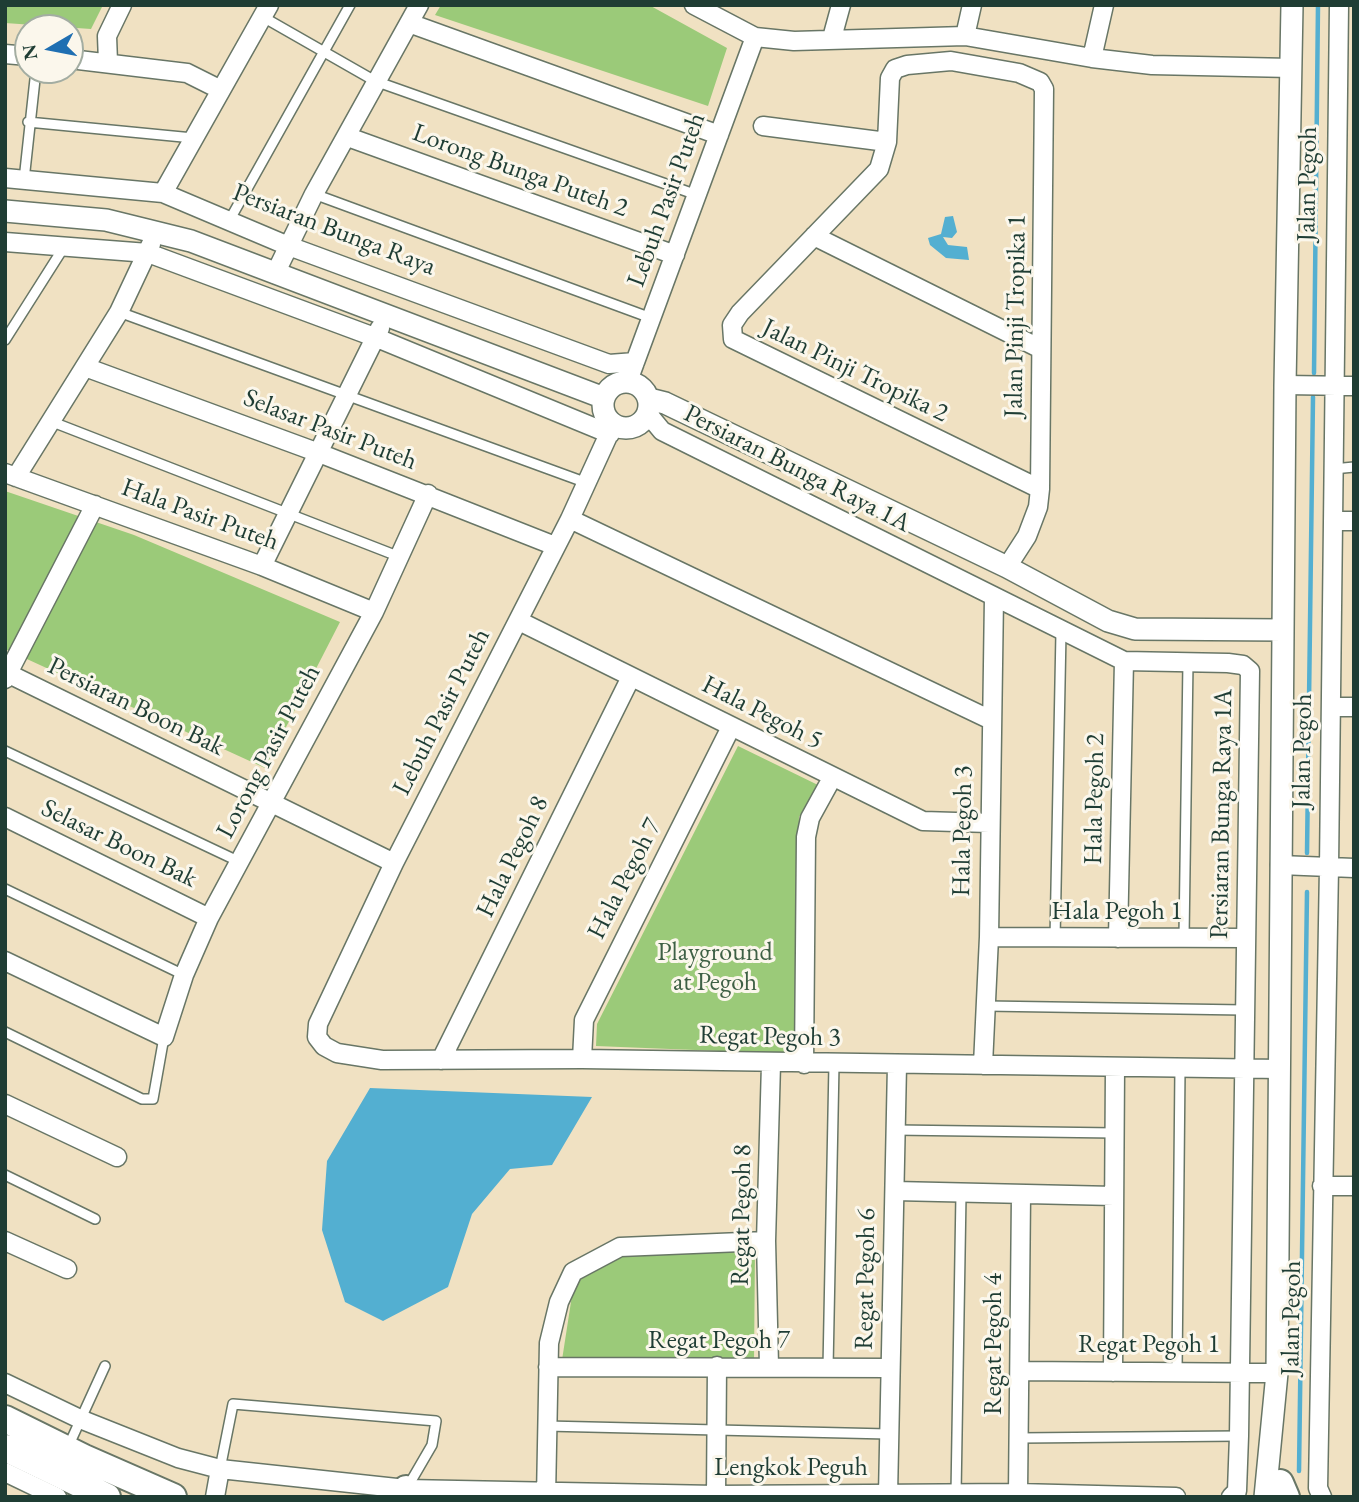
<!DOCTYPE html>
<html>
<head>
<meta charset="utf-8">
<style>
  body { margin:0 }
  #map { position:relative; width:1359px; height:1502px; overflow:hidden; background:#f0e1c2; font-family:"EB Garamond",serif }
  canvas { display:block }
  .frame { position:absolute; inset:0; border:7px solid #1f3d34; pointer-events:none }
  .north { position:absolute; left:14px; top:14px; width:70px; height:70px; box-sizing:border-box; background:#fbf7ec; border:2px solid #a3ada2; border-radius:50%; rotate:260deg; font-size:19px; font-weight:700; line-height:28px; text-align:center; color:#1f3d34 }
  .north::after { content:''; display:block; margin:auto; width:24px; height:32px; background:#1f6fb2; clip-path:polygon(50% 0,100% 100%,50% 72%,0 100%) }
</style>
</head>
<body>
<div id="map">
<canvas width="1359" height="1502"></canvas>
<div class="frame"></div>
<div class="north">N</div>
</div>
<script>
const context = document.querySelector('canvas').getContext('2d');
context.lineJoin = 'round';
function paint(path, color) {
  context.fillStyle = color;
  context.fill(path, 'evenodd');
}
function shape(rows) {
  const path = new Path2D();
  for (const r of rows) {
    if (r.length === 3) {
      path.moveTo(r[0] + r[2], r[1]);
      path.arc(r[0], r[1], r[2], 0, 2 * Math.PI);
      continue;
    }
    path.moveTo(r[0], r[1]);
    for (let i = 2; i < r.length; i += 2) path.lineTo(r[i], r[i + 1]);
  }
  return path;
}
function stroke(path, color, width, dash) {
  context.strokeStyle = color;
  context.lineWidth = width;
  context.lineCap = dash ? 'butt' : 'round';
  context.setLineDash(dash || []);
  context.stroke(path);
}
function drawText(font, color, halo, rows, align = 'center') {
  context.font = font + ' "EB Garamond",serif';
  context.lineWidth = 6;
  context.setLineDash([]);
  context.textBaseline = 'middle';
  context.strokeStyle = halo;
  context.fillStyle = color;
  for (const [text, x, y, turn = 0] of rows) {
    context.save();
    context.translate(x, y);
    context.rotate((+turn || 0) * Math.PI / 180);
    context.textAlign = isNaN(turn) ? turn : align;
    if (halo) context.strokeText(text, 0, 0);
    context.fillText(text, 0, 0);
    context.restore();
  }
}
paint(shape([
  [5,5,103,5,91,29,5,23],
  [441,5,649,5,727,48,708,106,435,15],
  [5,491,134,535,340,622,265,768,5,649],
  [738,746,818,785,799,817,794,1054,596,1046,597,1024],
  [755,1249,754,1361,562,1360,575,1276,620,1255]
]), '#9bca79');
paint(shape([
  [953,216,957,232,952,238,943,237,948,245,967,247,969,260,946,258,930,245,928,238,941,234,945,217],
  [370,1088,592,1097,552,1165,510,1169,472,1214,448,1287,383,1321,345,1302,322,1230,327,1161]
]), '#53afd1');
stroke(shape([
  [1314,373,1318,5],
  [1307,853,1313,397],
  [1299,1471,1307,892]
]), '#53afd1', 4.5);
const service = shape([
  [263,17,375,81,697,195],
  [28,122,193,138],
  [24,180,36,70],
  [314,194,651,318],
  [229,221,350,5],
  [119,312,587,483],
  [5,340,64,247],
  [50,421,400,557],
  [1333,469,1354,467],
  [5,751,240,862],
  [5,889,184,975],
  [1184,937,1188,662],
  [1055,939,1061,632],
  [986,1006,1244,1010],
  [5,1032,142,1099,153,1099,164,1037],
  [895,1130,1115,1133],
  [5,1175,95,1219],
  [828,1368,834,1064],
  [1177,1371,1180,1068],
  [546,1426,888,1434],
  [1020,1438,1239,1436],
  [68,1447,105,1366],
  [220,1469,233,1404,436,1421,432,1445,407,1488],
  [956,1494,961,1194]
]);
const minor = shape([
  [694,5,755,37,794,41,965,36,1092,58,1152,65,1291,68],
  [409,23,719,135],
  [965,36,972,5],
  [832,38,841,5],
  [5,54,28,56],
  [1092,58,1104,5],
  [70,59,187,73,221,90],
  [108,62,107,36,122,5],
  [763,126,887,142],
  [348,137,675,255],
  [5,178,163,193,286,245,609,364,635,362],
  [163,193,269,5],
  [814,236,1041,349],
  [5,242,148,253,377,338,610,434],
  [275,274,314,194,419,5],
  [85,367,319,453,555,546],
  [628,381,755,37],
  [1285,385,1354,386],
  [648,414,662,431,1124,661,1228,663,1243,665,1250,671,1239,1436,1237,1491,1231,1497],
  [613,425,570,519,394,863,318,1024,317,1037,324,1046,337,1053,382,1060,582,1059,1280,1069],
  [5,473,262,566,374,612],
  [16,477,119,312,151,244],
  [570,519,991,720],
  [1334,521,1354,521],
  [262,566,380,328],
  [1007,567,1027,536,1038,507,1040,489,1044,89,1040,82,1019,73,951,61,907,65,895,69,890,78,887,142,879,169,740,313,732,325,733,339,1040,489],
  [519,621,923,821,989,823],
  [5,672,394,863],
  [5,679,95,505],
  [1332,707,1354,707],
  [5,817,209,918],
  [1280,865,1354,868],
  [989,937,1246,938],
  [1118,938,1124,661],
  [5,961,164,1037,184,975,209,918,374,612,428,494],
  [582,1059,584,1020,731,727],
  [441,1060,631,677],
  [804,1064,806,837,810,818,832,778],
  [983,1065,989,937,994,597],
  [5,1104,117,1157],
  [1322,1186,1354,1186],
  [895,1191,1114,1196],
  [5,1241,67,1269],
  [769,1366,766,1241,771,1064],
  [548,1367,890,1368],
  [1020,1371,1277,1373],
  [1113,1372,1115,1068],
  [5,1383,80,1419,178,1458,220,1469,406,1489,716,1495,1018,1493,1176,1497],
  [5,1472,57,1497],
  [1018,1493,1021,1195],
  [716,1495,717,1366],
  [888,1495,897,1065],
  [215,1497,220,1469],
  [546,1497,549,1343,559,1302,573,1272,620,1247,766,1241],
  [1322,1497,1318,1488,1329,867,1339,5]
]);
const tertiary = shape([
  [5,211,106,220,191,241,604,398],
  [626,405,23],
  [649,399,665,403,1007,567,1108,621,1135,629,1283,630],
  [1265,1497,1277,1373,1285,385,1292,5]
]);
const primary = shape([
  [5,1419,84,1458,173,1497],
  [5,1448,107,1497],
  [1280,1483,1286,1497],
  [406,1489,408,1497]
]);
stroke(service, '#687666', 12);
stroke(minor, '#687666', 21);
stroke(tertiary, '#687666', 24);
stroke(primary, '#687666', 30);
stroke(service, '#fff', 9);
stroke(minor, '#fff', 18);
stroke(tertiary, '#fff', 21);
stroke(primary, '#fff', 26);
drawText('26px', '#1f3d34', '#fbf7ec', [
  ["Lorong Bunga Puteh 2",520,171,20],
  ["Jalan Pegoh",1308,184,-89],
  ["Lebuh Pasir Puteh",667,200,-70],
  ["Persiaran Bunga Raya",334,230,21],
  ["Jalan Pinji Tropika 1",1016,316,-89],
  ["Jalan Pinji Tropika 2",855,371,26],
  ["Selasar Pasir Puteh",330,430,21],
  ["Persiaran Bunga Raya 1A",797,469,27],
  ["Hala Pasir Puteh",200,515,20],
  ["Persiaran Boon Bak",136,707,26],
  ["Lebuh Pasir Puteh",442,712,-63],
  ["Hala Pegoh 5",762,713,27],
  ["Jalan Pegoh",1303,751,-89],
  ["Lorong Pasir Puteh",269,752,-62],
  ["Hala Pegoh 2",1095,799,-89],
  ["Persiaran Bunga Raya 1A",1222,814,-89],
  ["Hala Pegoh 3",963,831,-89],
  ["Selasar Boon Bak",119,844,26],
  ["Hala Pegoh 8",513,857,-64],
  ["Hala Pegoh 7",625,879,-63],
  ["Hala Pegoh 1",1117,912],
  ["Regat Pegoh 3",770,1037,1],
  ["Regat Pegoh 8",742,1215,-89],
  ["Regat Pegoh 6",866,1279,-89],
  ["Jalan Pegoh",1292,1318,-89],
  ["Regat Pegoh 7",719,1341],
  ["Regat Pegoh 4",994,1344,-90],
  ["Regat Pegoh 1",1149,1345],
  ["Lengkok Peguh",791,1468]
]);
drawText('26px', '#3e6045', '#fbf7ec', [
  ["Playground",715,953],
  ["at Pegoh",715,983]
]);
</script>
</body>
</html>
